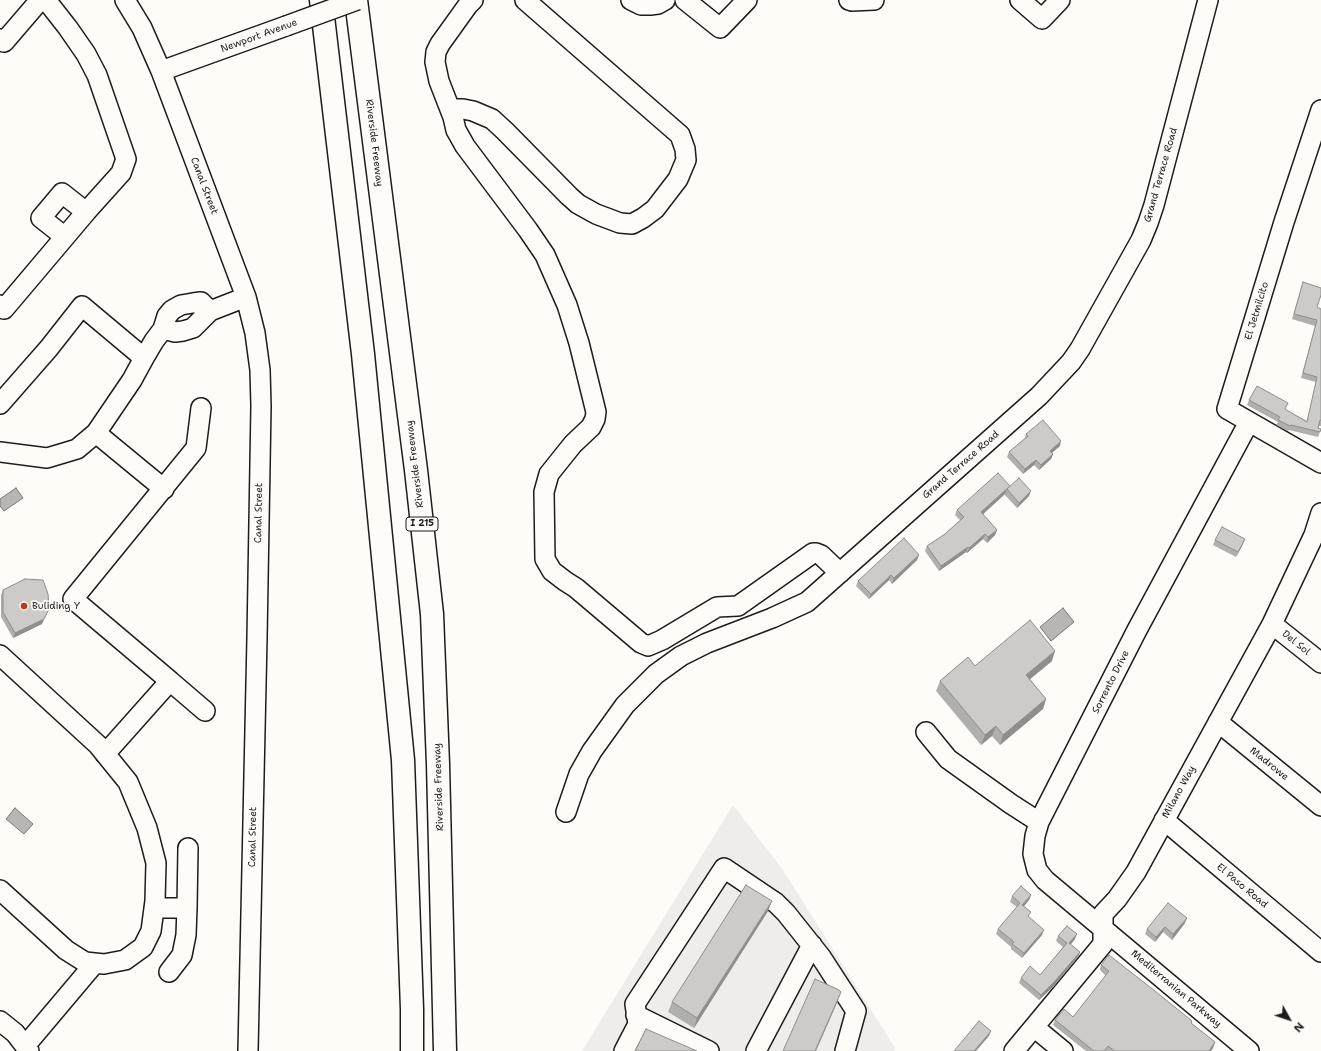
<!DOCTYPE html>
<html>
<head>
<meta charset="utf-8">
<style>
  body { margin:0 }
  #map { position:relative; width:1321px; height:1051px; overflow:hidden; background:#fdfcf7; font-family:"Shantell Sans",sans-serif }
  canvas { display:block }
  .north { position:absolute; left:1269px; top:999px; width:40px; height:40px; -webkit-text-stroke:3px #fdfcf7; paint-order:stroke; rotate:130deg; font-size:11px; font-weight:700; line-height:16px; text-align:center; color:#1c1c1c }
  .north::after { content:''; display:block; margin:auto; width:14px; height:18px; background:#1c1c1c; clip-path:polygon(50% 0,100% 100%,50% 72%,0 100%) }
</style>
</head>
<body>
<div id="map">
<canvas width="1321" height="1051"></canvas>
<div class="north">N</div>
</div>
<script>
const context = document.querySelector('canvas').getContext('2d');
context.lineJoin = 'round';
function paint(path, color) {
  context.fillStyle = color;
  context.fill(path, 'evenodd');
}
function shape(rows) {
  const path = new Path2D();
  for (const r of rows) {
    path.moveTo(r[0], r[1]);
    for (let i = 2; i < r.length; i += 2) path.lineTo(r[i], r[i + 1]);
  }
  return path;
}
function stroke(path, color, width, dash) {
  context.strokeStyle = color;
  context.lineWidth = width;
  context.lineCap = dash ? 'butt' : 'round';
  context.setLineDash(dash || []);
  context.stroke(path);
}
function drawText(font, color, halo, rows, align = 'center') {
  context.font = font + ' "Shantell Sans",sans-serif';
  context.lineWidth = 3.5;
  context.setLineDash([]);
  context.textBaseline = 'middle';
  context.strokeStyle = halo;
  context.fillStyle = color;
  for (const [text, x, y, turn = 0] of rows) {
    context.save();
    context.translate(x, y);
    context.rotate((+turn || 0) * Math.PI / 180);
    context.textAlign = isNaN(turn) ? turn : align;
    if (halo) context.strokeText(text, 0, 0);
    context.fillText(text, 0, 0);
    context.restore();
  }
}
paint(shape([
  [733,805,783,870,895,1048,894,1051,582,1051]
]), '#eeede9');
const water = shape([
  [16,488,23,498,4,511,0,506,0,499,16,488],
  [1063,608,1074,622,1051,641,1040,627,1063,608],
  [15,808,33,824,24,834,6,819,15,808]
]);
paint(water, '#b7b6b2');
stroke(water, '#797876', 1);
const minor = shape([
  [125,0,142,28,161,71,246,297,255,333,260,370,261,406,257,638,248,1051],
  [473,0,468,5,440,44,436,52,435,62,439,81,453,117,456,130,465,146,528,230,545,255,567,305,579,343,596,412,595,419,591,427,573,444,549,474,544,492,545,559,552,571,565,581,576,588,641,643,648,646,662,640,717,607,738,606,813,553,816,553,821,555,840,573],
  [631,0,641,5,650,5,658,4,665,0],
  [685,0,720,28,747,0],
  [849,0,852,1,874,0],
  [1020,0,1042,19,1060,0],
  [0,39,4,42,40,0],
  [161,71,286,26],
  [450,109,463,109,473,111,492,119,505,131,569,196,578,204,596,214,620,223,632,224,643,218,655,209,678,179,686,160,685,149,680,135,525,0],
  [1321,110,1284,222,1227,409,1321,463],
  [65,237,41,218,62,193,86,212],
  [0,305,4,309,86,212,121,173,126,159,97,75,86,54,68,28,46,0],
  [163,329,175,332,183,331,193,328,210,311,246,297],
  [144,358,154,341,163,329,167,316,172,310,181,305,193,303,201,302,210,311],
  [0,404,49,348,82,306,144,358,132,380,96,433,77,449,47,458,0,452],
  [1249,422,1137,630,1039,822,1035,836,1033,854,1037,870,1045,880,1249,1051],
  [96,433,164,489],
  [1272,624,1321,663],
  [0,655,98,745,128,782,147,828,156,863,155,901,151,931,143,947,125,960,104,964,85,962,66,950,0,890],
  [170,681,73,599,196,448,201,408],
  [1218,722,1321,806],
  [926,732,948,759,1011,804,1039,822],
  [105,754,170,681,205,711],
  [566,812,579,774,592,751,625,705,656,674,681,656,707,643,772,618,807,602,1039,396,1071,362,1080,349,1141,240,1148,223,1154,205,1208,0],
  [1164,820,1321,952],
  [154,908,187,908,186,935,182,955,169,972],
  [187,908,188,848],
  [636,1015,709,1051],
  [0,1021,15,1033,29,1051],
  [1034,1027,1063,1051],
  [25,1046,95,963],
  [624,1051,638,1024,635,1004,724,868,776,903,786,913,821,957,856,1011,845,1051],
  [756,1051,812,945],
  [1014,1051,1103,944,1103,914,1117,899,1136,872,1272,624,1314,535,1321,513]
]);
const highway = shape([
  [321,0,363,354,403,760,412,1009,412,1051],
  [356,0,416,470,432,614,438,764,445,1051]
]);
stroke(minor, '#1c1c1c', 22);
stroke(highway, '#1c1c1c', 25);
stroke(minor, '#fdfcf7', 19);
stroke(highway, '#fdfcf7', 22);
const minorBridge = shape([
  [286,26,357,0]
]);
stroke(minorBridge, '#1c1c1c', 22, []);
stroke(minorBridge, '#fdfcf7', 19);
paint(shape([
  [1303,282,1317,307,1321,309,1321,426,1319,426,1318,428,1321,429,1318,437,1289,430,1288,431,1276,425,1278,422,1247,405,1249,400,1286,410,1307,421,1316,382,1301,378,1315,326,1292,319],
  [1026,434,1060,446,1052,453,1053,454,1051,459,1039,470,1034,465,1023,474,1007,457,1009,452,1025,438],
  [1010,486,1029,496,1017,508,1005,495,1005,494,983,514,997,530,995,535,987,543,983,539,967,553,966,552,939,571,925,551,927,546,945,534,960,520,955,515,957,510],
  [1215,540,1243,544,1236,557,1213,545],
  [919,555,917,560,892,584,889,580,869,599,856,586,858,581],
  [3,590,42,624,13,638,1,617,1,595],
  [1052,661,1030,679,1046,699,1043,709,1000,745,992,736,981,745,936,691,940,681,975,666],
  [1031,895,1029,900,1024,906,1029,918,1042,935,1022,958,1011,949,1011,947,996,934,998,929,1017,907,1010,902,1012,896],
  [768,911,694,1028,668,1012,672,1002],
  [1185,923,1172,940,1163,932,1155,942,1145,934,1147,929],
  [1058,936,1075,939,1070,945,1080,952,1078,957,1054,986,1039,1000,1019,983,1021,978,1040,975,1063,947,1056,941],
  [1101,965,1192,1021,1191,1023,1215,1042,1213,1048,1211,1051,1086,1051,1053,1025,1055,1020,1073,1017,1106,976,1100,970]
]), '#afafac');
paint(shape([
  [1061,441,1060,446,1048,456,1050,451],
  [1053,454,1051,459,1039,470,1041,465],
  [1036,460,1034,465,1023,474,1025,469],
  [1010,486,1007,489,1005,494,980,517,981,512],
  [1031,491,1029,496,1017,508,1019,503],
  [997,530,995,535,987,543,988,537],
  [985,534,983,539,967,553,969,548],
  [1245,539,1243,544,1236,557,1238,552],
  [968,547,966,552,939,571,941,566],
  [919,555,917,560,892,584,894,578],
  [891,575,889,580,869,599,871,594],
  [49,609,42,624,13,638,15,633],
  [1055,651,1052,661,1023,685,1026,675],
  [1046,699,1043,709,1000,745,1003,735],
  [996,726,992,736,981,745,985,735],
  [1031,895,1029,900,1021,910,1022,905],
  [772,901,768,911,694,1028,697,1018],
  [1187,918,1185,923,1172,940,1173,934],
  [1165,927,1163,932,1155,942,1156,937],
  [1044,930,1042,935,1022,958,1024,953],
  [1077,934,1075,939,1067,949,1069,943],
  [1080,952,1078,957,1054,986,1039,1000,1041,995],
  [841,992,837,1003,816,1051,815,1051],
  [991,1031,989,1036,976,1051,974,1051],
  [1215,1042,1213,1048,1211,1051,1209,1051]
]), '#8f8e8c');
const building = shape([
  [1303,282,1321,288,1321,295,1317,307,1321,309,1321,420,1320,420,1318,428,1321,429,1320,432,1291,425,1290,426,1278,420,1280,417,1249,400,1257,386,1288,403,1285,409,1307,422,1317,377,1303,373,1317,320,1294,314,1303,282],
  [1043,420,1061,441,1050,451,1053,454,1041,465,1036,460,1025,469,1009,452,1028,436,1026,434,1043,420],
  [998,473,1010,486,981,512,997,530,988,537,985,534,969,548,968,547,941,566,927,546,945,534,964,517,957,510,998,473],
  [1019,478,1031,491,1019,503,1007,489,1019,478],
  [1222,527,1245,539,1238,552,1215,540,1222,527],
  [904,538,919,555,894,578,891,575,871,594,858,581,904,538],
  [25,579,43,580,48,594,49,609,44,619,15,633,3,612,3,590,25,579],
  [1030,620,1055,651,1026,675,1046,699,1003,735,996,726,985,735,940,681,968,657,975,666,1030,620],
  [746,885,772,901,697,1018,672,1002,746,885],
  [1021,886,1031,895,1022,905,1031,912,1028,916,1044,930,1024,953,1012,944,1014,942,998,929,1020,903,1012,896,1021,886],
  [1168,903,1187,918,1173,934,1165,927,1156,937,1147,929,1168,903],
  [1067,926,1077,934,1069,943,1080,952,1055,981,1041,995,1021,978,1030,966,1040,975,1067,943,1058,936,1067,926],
  [1109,955,1155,991,1192,1021,1191,1023,1215,1042,1209,1051,1115,1051,1108,1046,1104,1051,1094,1051,1055,1020,1064,1009,1073,1017,1109,971,1101,965,1109,955],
  [815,979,839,990,841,992,815,1051,783,1051,815,979],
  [979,1021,991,1031,974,1051,954,1051,979,1021],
  [646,1029,697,1051,635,1051,646,1029]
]);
paint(building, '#cccbc8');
stroke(building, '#8f8e8c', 1);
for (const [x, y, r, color] of [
  [24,606,4,"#c8321e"]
]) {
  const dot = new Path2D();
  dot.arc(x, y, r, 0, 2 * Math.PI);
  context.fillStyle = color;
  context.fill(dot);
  stroke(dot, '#fdfcf7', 1.5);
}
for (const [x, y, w] of [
  [422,524,32]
]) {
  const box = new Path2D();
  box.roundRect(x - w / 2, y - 7, w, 14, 3);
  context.fillStyle = '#fdfcf7';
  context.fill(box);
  stroke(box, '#1c1c1c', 1);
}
drawText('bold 9px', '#1c1c1c', null, [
  ["I 215",422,524]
]);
drawText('10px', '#1c1c1c', '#fdfcf7', [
  ["Newport Avenue",259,36,-20],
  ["Riverside Freeway",374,143,83],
  ["Grand Terrace Road",1161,175,-74],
  ["Canal Street",204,186,69],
  ["El Jetmilcito",1257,311,-73],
  ["Riverside Freeway",415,464,-97],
  ["Grand Terrace Road",961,465,-41],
  ["Canal Street",259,513,-89],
  ["Del Sol",1296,643,39],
  ["Sorrento Drive",1111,682,-63],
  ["Madrowe",1269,764,39],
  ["Riverside Freeway",439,787,-92],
  ["Milano Way",1179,792,-61],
  ["Canal Street",253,837,-89],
  ["El Paso Road",1242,886,40],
  ["Mediterranian Parkway",1176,989,40]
]);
drawText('10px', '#1c1c1c', '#fdfcf7', [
  ["Buliding Y",32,606]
], 'left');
</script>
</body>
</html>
